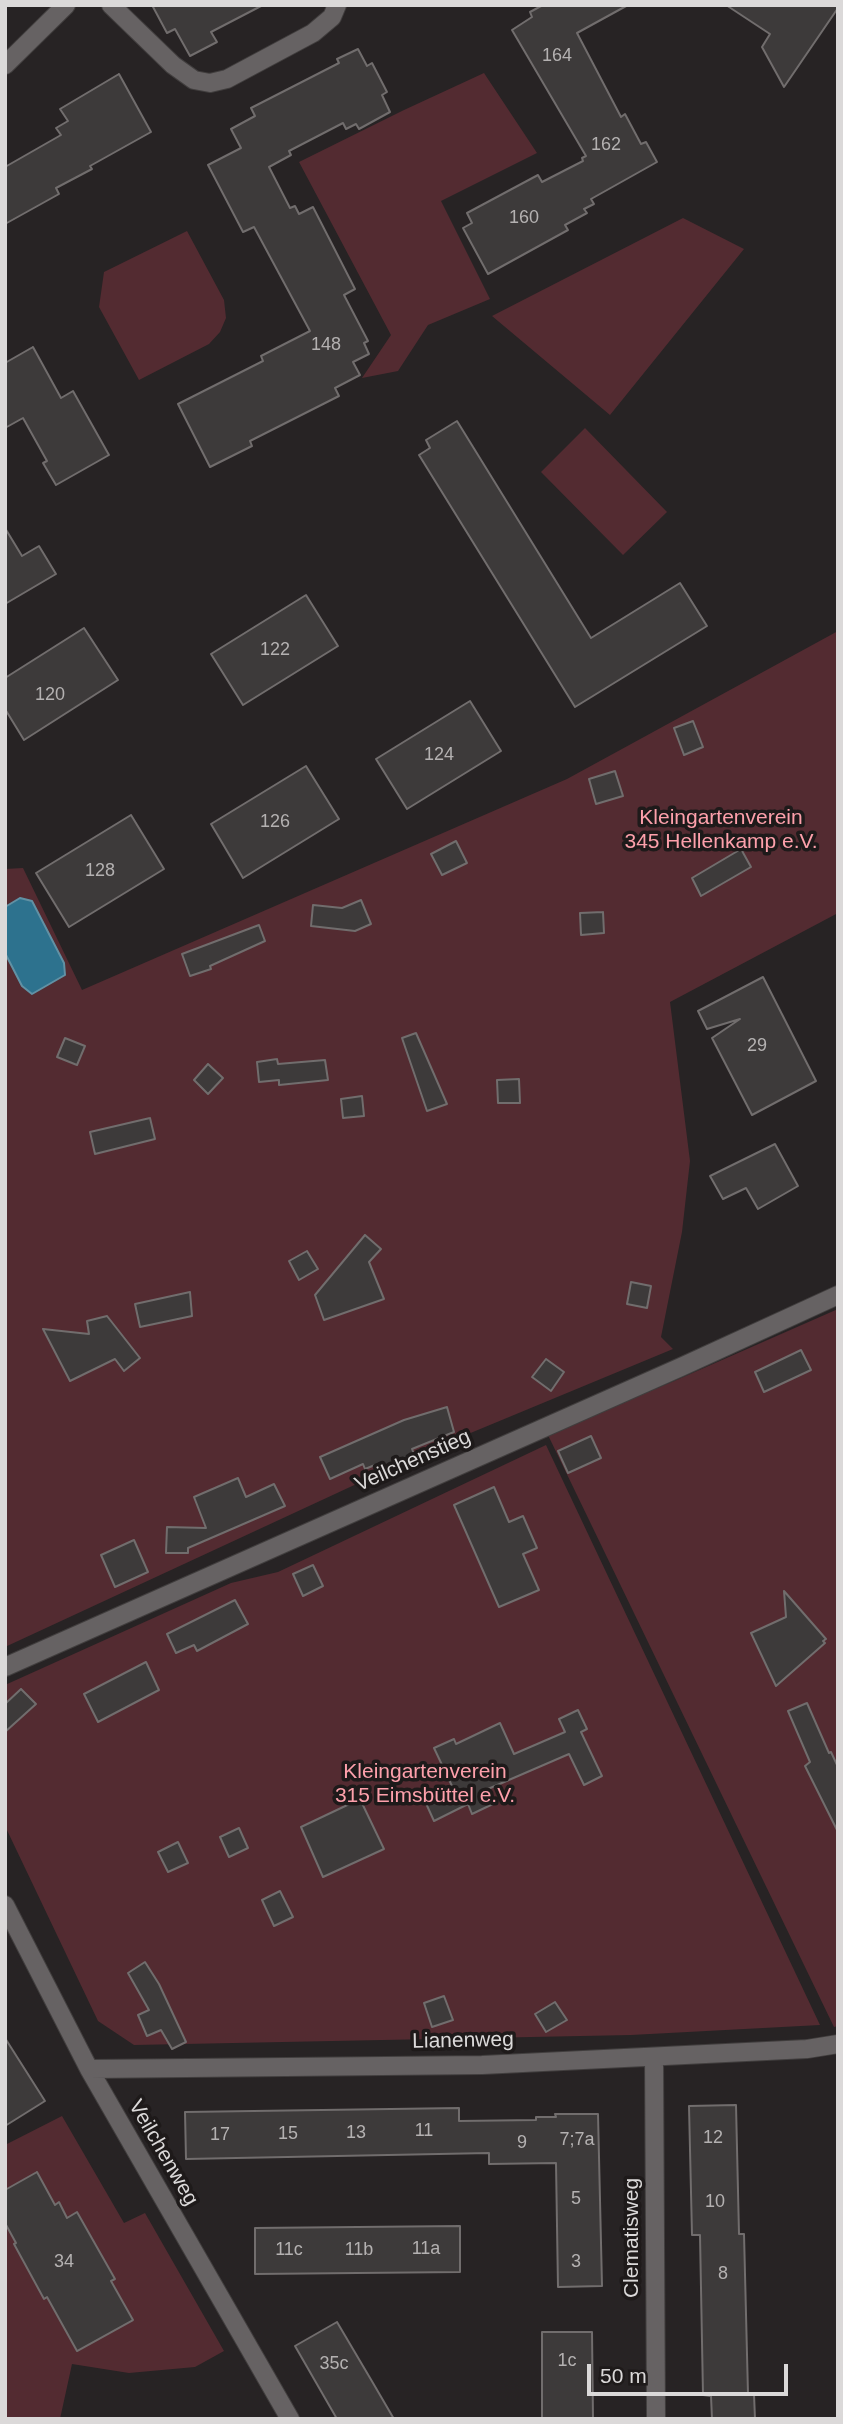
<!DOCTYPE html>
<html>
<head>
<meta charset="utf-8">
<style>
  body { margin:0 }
  #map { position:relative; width:843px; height:2424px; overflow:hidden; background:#272324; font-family:Helvetica,sans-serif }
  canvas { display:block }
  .frame { position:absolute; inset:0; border:7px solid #dbd9d9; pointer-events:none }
  .scale { position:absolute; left:587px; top:2364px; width:201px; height:32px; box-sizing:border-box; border:4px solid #dbd9d9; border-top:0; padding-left:9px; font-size:21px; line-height:24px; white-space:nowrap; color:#dbd9d9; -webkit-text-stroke:5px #1e1a1a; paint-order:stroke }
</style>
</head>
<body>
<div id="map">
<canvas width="843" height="2424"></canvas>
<div class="frame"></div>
<div class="scale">50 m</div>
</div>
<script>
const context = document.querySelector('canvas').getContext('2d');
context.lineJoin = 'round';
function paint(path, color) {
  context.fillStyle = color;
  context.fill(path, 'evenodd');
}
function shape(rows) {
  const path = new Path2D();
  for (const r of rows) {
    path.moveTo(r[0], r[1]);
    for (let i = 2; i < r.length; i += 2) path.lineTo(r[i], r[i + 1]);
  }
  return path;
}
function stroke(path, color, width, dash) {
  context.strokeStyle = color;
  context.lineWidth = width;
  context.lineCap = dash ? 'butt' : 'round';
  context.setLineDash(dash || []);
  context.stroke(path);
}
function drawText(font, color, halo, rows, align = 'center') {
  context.font = font + ' Helvetica,sans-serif';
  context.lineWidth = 7;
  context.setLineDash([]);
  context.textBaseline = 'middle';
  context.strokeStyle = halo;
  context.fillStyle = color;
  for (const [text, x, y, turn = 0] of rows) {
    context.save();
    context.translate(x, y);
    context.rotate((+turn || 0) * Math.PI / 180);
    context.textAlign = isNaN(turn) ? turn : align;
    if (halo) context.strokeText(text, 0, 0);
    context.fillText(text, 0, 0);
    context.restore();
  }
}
paint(shape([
  [484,73,537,153,441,201,490,299,428,325,398,371,362,378,391,335,299,162,404,110],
  [683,218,744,249,610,415,492,316],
  [187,231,224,300,226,318,220,332,209,344,139,380,99,307,104,272],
  [585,428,667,512,623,555,541,472],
  [838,631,838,913,670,1002,690,1161,682,1232,661,1337,673,1349,432,1449,5,1647,5,953,22,986,20,898,5,907,5,869,23,868,82,990,567,779],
  [838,1309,838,2026,834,2027,547,1433,672,1382],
  [546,1445,820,2025,631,2035,134,2045,98,2021,5,1826,5,1685,231,1583,278,1572],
  [62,2116,124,2223,145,2213,224,2351,195,2367,129,2373,72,2364,60,2419,5,2419,5,2145]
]), '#532b31');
const water = shape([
  [20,898,32,901,64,963,65,975,32,994,22,986,5,953,5,907,20,898]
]);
paint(water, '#2d728e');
stroke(water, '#6191a4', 2);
const building = shape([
  [152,5,263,5,211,32,217,42,190,56,175,29,167,33,152,5],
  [543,5,628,5,577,33,621,117,625,114,641,144,646,142,657,162,591,199,594,204,584,209,587,213,565,225,568,230,488,274,463,228,472,223,467,213,538,175,542,182,583,161,582,158,586,156,512,30,532,17,530,12,543,5],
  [726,5,838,5,838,8,784,87,762,47,770,34,726,5],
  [358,49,367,66,372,63,387,92,382,95,390,112,359,129,356,124,346,129,343,123,289,151,291,155,269,167,290,208,295,206,299,214,313,207,355,289,344,295,368,341,364,343,369,354,353,362,360,375,335,388,339,396,250,441,252,446,210,467,178,404,263,361,261,356,310,331,254,227,243,232,208,165,241,148,231,129,255,116,251,108,339,63,337,59,358,49],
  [119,74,151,132,90,166,92,169,56,188,59,194,5,224,5,167,61,135,56,128,68,121,60,109,119,74],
  [33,347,61,398,73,391,109,455,56,485,43,463,47,461,23,418,5,428,5,363,33,347],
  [457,421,591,638,680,583,707,626,575,707,419,455,430,448,426,440,457,421],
  [5,528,22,556,39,546,56,574,5,604,5,528],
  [306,595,338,646,243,705,211,654,306,595],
  [84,628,118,680,24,740,5,709,5,678,84,628],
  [470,701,501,751,407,809,376,759,470,701],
  [693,721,703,747,684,755,674,728,693,721],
  [306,766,339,819,243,878,211,824,306,766],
  [615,771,623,796,596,804,589,779,615,771],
  [131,815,164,869,69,927,36,873,131,815],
  [456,841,467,863,442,875,431,854,456,841],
  [741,849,751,867,701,896,692,878,741,849],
  [361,900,371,924,355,931,311,926,313,905,342,908,361,900],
  [603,912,604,933,581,935,580,913,603,912],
  [259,925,265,941,210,966,211,969,190,976,182,954,259,925],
  [763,977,816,1081,752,1115,712,1038,740,1019,707,1029,698,1011,763,977],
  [416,1033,447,1104,427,1111,402,1038,416,1033],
  [65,1038,85,1046,77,1065,57,1057,65,1038],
  [277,1059,278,1064,325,1060,328,1080,279,1085,279,1080,259,1082,257,1062,277,1059],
  [208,1064,223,1078,208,1094,194,1080,208,1064],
  [519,1079,520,1103,498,1103,497,1080,519,1079],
  [362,1096,364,1116,343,1118,341,1099,362,1096],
  [150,1118,155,1139,95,1154,90,1132,150,1118],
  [775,1144,798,1186,758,1209,746,1188,723,1199,710,1176,775,1144],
  [365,1235,381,1249,369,1262,384,1299,324,1320,315,1295,365,1235],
  [307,1251,318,1269,299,1280,289,1261,307,1251],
  [631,1282,651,1286,647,1308,627,1304,631,1282],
  [190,1292,192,1316,140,1327,135,1304,190,1292],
  [107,1316,140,1358,124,1371,115,1359,70,1381,43,1329,89,1334,87,1321,107,1316],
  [801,1350,811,1370,764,1392,755,1372,801,1350],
  [546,1359,564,1372,551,1391,532,1377,546,1359],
  [447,1407,454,1432,412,1449,414,1454,377,1470,375,1465,365,1469,363,1464,330,1479,320,1457,404,1420,447,1407],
  [591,1436,601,1458,568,1473,558,1451,591,1436],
  [238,1478,246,1497,274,1484,285,1506,188,1548,188,1553,166,1553,167,1527,206,1528,194,1497,238,1478],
  [494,1487,509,1522,523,1516,537,1548,523,1554,539,1590,499,1607,454,1505,494,1487],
  [134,1540,148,1572,115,1587,101,1555,134,1540],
  [313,1565,323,1586,303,1596,293,1574,313,1565],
  [784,1591,826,1639,823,1641,825,1643,776,1686,751,1633,786,1617,784,1591],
  [235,1600,248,1624,197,1651,194,1645,176,1653,167,1634,235,1600],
  [146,1662,159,1690,98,1722,84,1694,146,1662],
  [21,1689,36,1704,5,1732,5,1704,21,1689],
  [807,1703,829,1753,831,1752,838,1767,838,1832,805,1766,810,1762,788,1711,807,1703],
  [578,1710,587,1729,581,1732,602,1776,584,1785,569,1754,488,1789,495,1803,472,1814,468,1804,434,1821,424,1799,452,1786,434,1748,454,1739,456,1744,500,1723,514,1754,565,1732,559,1719,578,1710],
  [360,1799,384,1849,323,1877,301,1827,360,1799],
  [239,1828,248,1848,229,1857,220,1837,239,1828],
  [178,1842,188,1863,168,1872,158,1852,178,1842],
  [280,1891,293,1917,274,1926,262,1900,280,1891],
  [145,1962,159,1984,186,2042,172,2049,161,2030,147,2036,138,2015,149,2010,128,1973,145,1962],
  [444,1996,453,2020,432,2027,424,2003,444,1996],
  [555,2002,567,2020,546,2032,535,2014,555,2002],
  [5,2038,45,2101,5,2126,5,2038],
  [736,2105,739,2234,744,2234,748,2394,754,2394,755,2419,712,2419,711,2396,703,2395,700,2235,692,2235,689,2106,736,2105],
  [459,2108,459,2121,536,2120,536,2117,556,2117,555,2114,598,2114,602,2286,558,2287,556,2163,489,2164,489,2153,186,2159,185,2112,459,2108],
  [37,2172,55,2205,59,2202,67,2218,77,2212,115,2279,111,2281,133,2320,77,2351,47,2297,44,2299,14,2244,16,2243,5,2223,5,2190,37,2172],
  [460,2226,460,2272,255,2274,255,2228,460,2226],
  [337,2322,373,2383,394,2419,337,2419,295,2346,337,2322],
  [542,2332,592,2332,593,2419,542,2419,542,2332]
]);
paint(building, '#3d3a3a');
stroke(building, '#716d6d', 2);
const street = shape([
  [111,5,173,65,194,80,210,83,227,79,313,33,332,17,337,5],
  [5,65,66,5],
  [5,1667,681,1367,838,1295],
  [5,1905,89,2069,290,2419],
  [654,2057,656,2419],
  [89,2069,482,2065,807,2049,838,2044]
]);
stroke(street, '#413e3e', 20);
stroke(street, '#666263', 18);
drawText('18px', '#b4b1b1', null, [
  ["164",557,56],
  ["162",606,145],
  ["160",524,218],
  ["148",326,345],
  ["122",275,650],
  ["120",50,695],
  ["124",439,755],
  ["126",275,822],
  ["128",100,871],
  ["29",757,1046],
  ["11",424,2131],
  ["13",356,2133],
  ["15",288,2134],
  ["17",220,2135],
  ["12",713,2138],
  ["7;7a",577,2140],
  ["9",522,2143],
  ["5",576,2199],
  ["10",715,2202],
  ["11a",426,2249],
  ["11c",289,2250],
  ["11b",359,2250],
  ["34",64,2262],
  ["3",576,2262],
  ["8",723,2274],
  ["1c",567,2361],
  ["35c",334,2364]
]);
drawText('21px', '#fda0ab', '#1e1a1a', [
  ["Kleingartenverein",721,818],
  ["345 Hellenkamp e.V.",721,842],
  ["Kleingartenverein",425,1772],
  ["315 Eimsbüttel e.V.",425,1796]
]);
drawText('21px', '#dbd9d9', '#1e1a1a', [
  ["Veilchenstieg",413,1461,-24],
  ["Lianenweg",463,2041,-1],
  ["Veilchenweg",163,2153,60],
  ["Clematisweg",632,2238,-90]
]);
</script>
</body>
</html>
